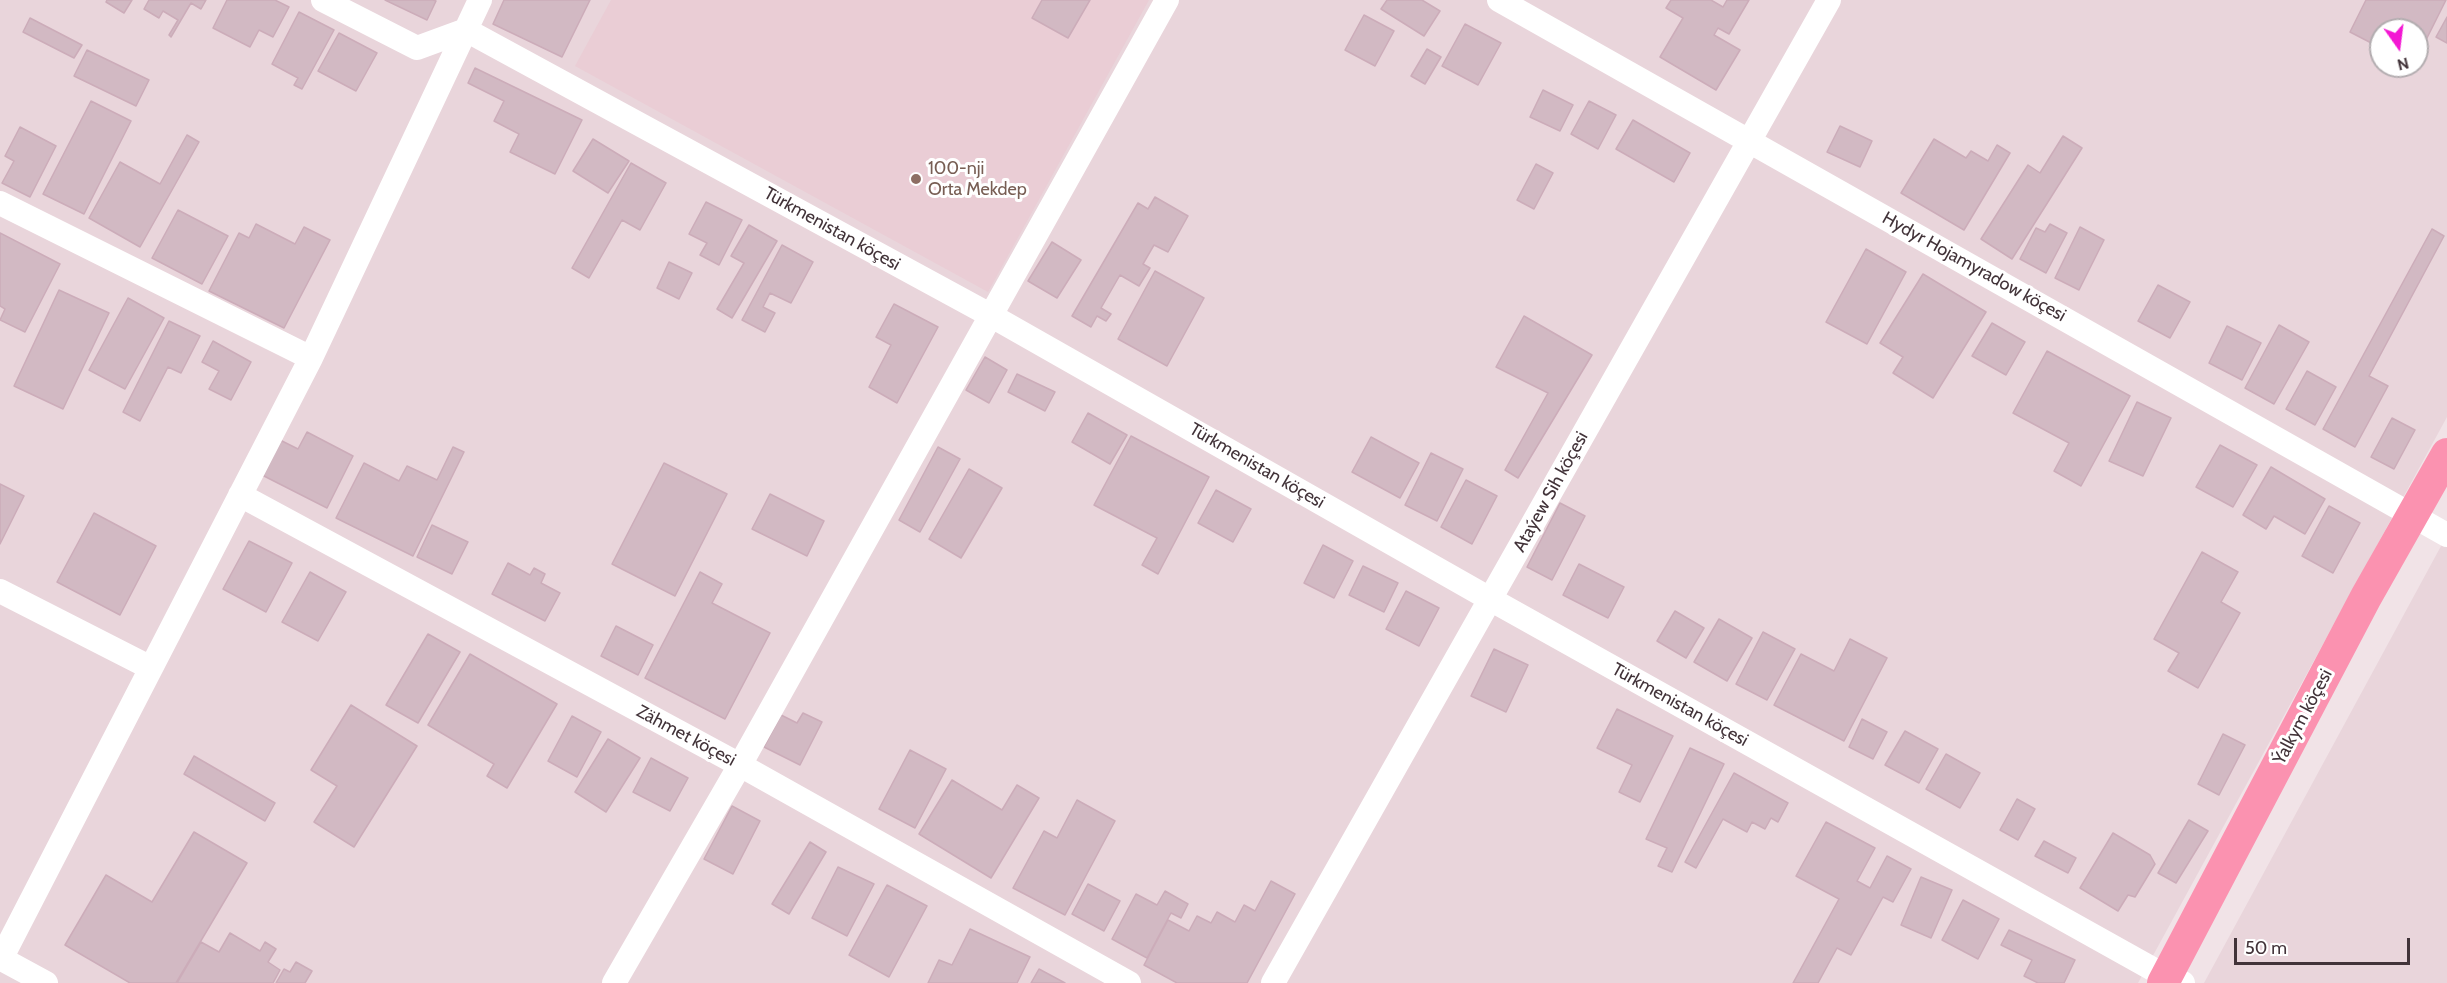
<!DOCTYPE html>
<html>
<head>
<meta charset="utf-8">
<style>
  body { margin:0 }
  #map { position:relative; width:2447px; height:983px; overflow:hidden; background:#f1e3e7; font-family:Cabin,sans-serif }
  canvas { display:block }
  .north { position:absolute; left:2369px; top:18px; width:60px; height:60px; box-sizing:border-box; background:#fff; border:2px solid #b3adb0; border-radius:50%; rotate:166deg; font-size:16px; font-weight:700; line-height:24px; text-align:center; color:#423339 }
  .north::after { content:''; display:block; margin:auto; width:21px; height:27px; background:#f318d3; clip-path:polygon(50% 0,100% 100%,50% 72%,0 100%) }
  .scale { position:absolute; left:2234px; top:938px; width:176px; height:27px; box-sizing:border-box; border:3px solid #423339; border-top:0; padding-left:8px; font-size:18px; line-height:21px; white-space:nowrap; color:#423339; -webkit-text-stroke:4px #fff; paint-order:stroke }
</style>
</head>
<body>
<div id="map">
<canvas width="2447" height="983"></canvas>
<div class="north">N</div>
<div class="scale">50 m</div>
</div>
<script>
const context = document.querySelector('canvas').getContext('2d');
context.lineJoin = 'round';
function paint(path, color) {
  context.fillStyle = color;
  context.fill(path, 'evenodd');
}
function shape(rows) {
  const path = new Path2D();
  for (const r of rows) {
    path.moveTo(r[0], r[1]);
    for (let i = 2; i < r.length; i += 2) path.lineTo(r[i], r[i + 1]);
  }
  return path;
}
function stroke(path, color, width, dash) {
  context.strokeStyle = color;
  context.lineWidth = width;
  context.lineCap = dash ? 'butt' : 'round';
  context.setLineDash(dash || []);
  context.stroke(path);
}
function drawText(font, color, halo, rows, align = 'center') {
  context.font = font + ' Cabin,sans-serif';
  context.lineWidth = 6;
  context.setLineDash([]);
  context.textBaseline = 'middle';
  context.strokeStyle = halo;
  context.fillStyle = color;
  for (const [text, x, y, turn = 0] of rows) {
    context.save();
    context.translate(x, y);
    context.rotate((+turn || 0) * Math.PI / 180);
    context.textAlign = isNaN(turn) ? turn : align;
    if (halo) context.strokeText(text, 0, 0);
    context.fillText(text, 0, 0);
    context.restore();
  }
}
paint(shape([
  [0,0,2447,0,2447,417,2138,983,0,983],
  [2381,30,2417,30,2417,66,2381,66],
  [2447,535,2447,983,2204,983]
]), '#e9d5db');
paint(shape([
  [611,0,1149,0,988,292,575,66]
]), '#eacdd5');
const building = shape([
  [107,0,132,0,124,13,106,2,107,0],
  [149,0,206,0,201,9,191,3,171,37,169,35,178,20,163,11,159,18,144,9,149,0],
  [227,0,275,0,289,7,273,37,259,30,250,47,213,28,227,0],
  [385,0,433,0,436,1,427,20,385,0],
  [504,0,590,0,562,57,493,24,504,0],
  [1042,0,1090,0,1068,38,1032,18,1042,0],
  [1387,0,1422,0,1440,11,1424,36,1381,9,1387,0],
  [1671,0,1711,0,1723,7,1727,0,1749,0,1729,34,1718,28,1714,35,1740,50,1716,90,1660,57,1683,18,1666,8,1671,0],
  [2366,0,2446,0,2417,58,2417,30,2381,30,2381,48,2350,32,2366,0],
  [299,12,334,30,302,89,294,85,298,78,272,64,299,12],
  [1364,15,1394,31,1375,66,1345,50,1364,15],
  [2447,17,2447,43,2436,37,2447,17],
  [30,18,82,45,74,58,23,32,30,18],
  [1465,24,1501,43,1478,85,1442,66,1465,24],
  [339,33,377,53,356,91,318,71,339,33],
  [1427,49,1441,57,1425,84,1411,76,1427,49],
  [87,50,149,80,136,106,74,76,87,50],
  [475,68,582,120,555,174,510,152,519,134,494,121,504,101,468,83,475,68],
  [1543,90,1573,105,1560,131,1530,117,1543,90],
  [91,101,131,121,84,214,43,194,91,101],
  [1589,101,1616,115,1598,149,1571,134,1589,101],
  [1633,120,1690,153,1674,182,1616,149,1633,120],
  [1840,126,1872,141,1860,167,1827,152,1840,126],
  [20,127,56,146,30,197,2,183,14,161,5,156,20,127],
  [187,135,199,142,140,247,89,218,120,162,160,184,187,135],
  [2063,136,2082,148,2012,259,1981,239,2028,165,2040,173,2063,136],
  [593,139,629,161,608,193,573,171,593,139],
  [1934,139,1966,158,1971,151,1988,161,1997,145,2010,153,1964,230,1901,193,1934,139],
  [631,163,666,183,640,230,622,220,589,278,572,268,631,163],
  [1536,164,1553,173,1534,209,1517,200,1536,164],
  [1155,197,1188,216,1168,252,1154,245,1143,264,1150,268,1139,286,1120,275,1101,308,1111,314,1106,321,1097,316,1091,327,1072,316,1138,203,1148,209,1155,197],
  [706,202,742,220,719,265,700,255,707,243,689,234,706,202],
  [178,210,228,236,202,284,152,258,178,210],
  [256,224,295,244,304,227,330,240,284,328,209,291,239,233,249,238,256,224],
  [2050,224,2067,233,2046,273,2020,259,2036,228,2045,232,2050,224],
  [749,225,777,241,732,318,717,309,744,263,731,256,749,225],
  [2080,227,2104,240,2079,290,2055,278,2080,227],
  [2432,229,2444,236,2369,376,2388,386,2355,447,2323,429,2432,229],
  [0,233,60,264,25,332,0,320,5,309,0,306,0,233],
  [1052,242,1081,260,1057,298,1028,281,1052,242],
  [782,245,813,262,791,303,770,293,763,307,775,313,765,332,742,320,782,245],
  [1866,249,1906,272,1867,344,1826,322,1866,249],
  [669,262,692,273,679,299,657,288,669,262],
  [1155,271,1204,298,1167,366,1118,339,1155,271],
  [1923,274,1986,312,1933,398,1893,373,1903,357,1880,343,1923,274],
  [2158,285,2190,302,2170,338,2138,321,2158,285],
  [59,290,109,313,63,409,14,386,59,290],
  [128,298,164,318,125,389,89,370,128,298],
  [894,304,938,327,897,403,869,387,891,345,876,337,894,304],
  [1524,316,1592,355,1518,478,1505,470,1548,393,1496,367,1524,316],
  [169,321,200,336,181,373,168,367,140,421,123,412,169,321],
  [1992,323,2025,342,2006,375,1972,356,1992,323],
  [2279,325,2309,342,2274,404,2245,388,2279,325],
  [2227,326,2261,343,2242,380,2209,363,2227,326],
  [213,341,251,362,231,400,209,389,219,371,202,362,213,341],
  [2047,351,2130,396,2081,486,2054,471,2069,443,2013,413,2047,351],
  [985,357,1007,370,989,403,966,390,985,357],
  [2307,371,2336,387,2315,425,2286,409,2307,371],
  [1017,374,1055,392,1045,411,1008,392,1017,374],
  [2137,402,2171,418,2143,476,2109,461,2137,402],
  [1088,413,1127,435,1110,464,1072,442,1088,413],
  [2392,418,2415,430,2394,469,2371,457,2392,418],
  [307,432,353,456,327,508,260,474,278,439,298,449,307,432],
  [1131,436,1209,477,1158,574,1142,565,1157,538,1094,505,1131,436],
  [1371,437,1419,463,1400,498,1352,472,1371,437],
  [2220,445,2257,465,2233,507,2196,487,2220,445],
  [453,447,464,452,413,556,336,518,364,463,399,481,407,466,437,480,453,447],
  [938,447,960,459,920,532,899,520,938,447],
  [1431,453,1463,469,1437,521,1405,505,1431,453],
  [664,463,727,494,675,596,612,564,664,463],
  [2271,467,2325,499,2305,534,2274,516,2266,529,2243,515,2271,467],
  [969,469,1002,488,961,558,929,539,969,469],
  [1466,480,1497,496,1472,544,1441,527,1466,480],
  [0,484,24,496,0,544,0,484],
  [1216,490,1251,509,1233,542,1198,523,1216,490],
  [770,494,824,521,807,556,752,529,770,494],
  [1560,503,1585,516,1552,580,1527,567,1560,503],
  [2329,506,2360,523,2333,573,2302,556,2329,506],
  [94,513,156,546,120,615,57,582,94,513],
  [432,525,468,542,452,574,417,557,432,525],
  [249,541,292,563,266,612,223,589,249,541],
  [1323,545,1353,561,1334,598,1304,583,1323,545],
  [2202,552,2238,572,2221,602,2240,613,2198,688,2168,671,2179,653,2154,639,2202,552],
  [508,563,530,575,534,568,545,574,541,583,560,593,545,621,492,594,508,563],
  [1579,564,1624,587,1608,618,1563,595,1579,564],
  [1363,566,1398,583,1384,612,1349,595,1363,566],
  [310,572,346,592,318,641,282,622,310,572],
  [700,572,722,584,712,603,770,633,725,719,645,678,700,572],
  [1406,591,1439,608,1419,646,1386,629,1406,591],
  [1675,611,1704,628,1686,658,1657,641,1675,611],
  [1719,619,1752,638,1727,681,1694,662,1719,619],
  [616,626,653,645,638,675,601,656,616,626],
  [1763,632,1795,649,1767,700,1736,684,1763,632],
  [428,634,460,652,418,723,386,705,428,634],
  [1850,639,1887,658,1844,741,1774,705,1801,654,1834,671,1850,639],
  [1494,649,1528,665,1506,712,1471,696,1494,649],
  [470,654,557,704,507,788,487,776,494,764,428,725,470,654],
  [351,705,417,746,354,847,314,822,337,786,311,770,351,705],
  [1617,709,1673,736,1640,802,1619,792,1632,765,1597,748,1617,709],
  [803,713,822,722,800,765,764,747,781,715,797,723,803,713],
  [572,716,601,732,577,777,548,761,572,716],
  [1862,719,1887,732,1873,759,1849,747,1862,719],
  [1905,731,1938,749,1919,783,1885,765,1905,731],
  [2223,734,2245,745,2219,795,2198,784,2223,734],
  [608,739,640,758,606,812,575,792,608,739],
  [1690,748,1724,764,1672,872,1658,866,1667,848,1646,839,1690,748],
  [910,750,946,769,915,828,879,809,910,750],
  [1946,754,1980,773,1960,808,1926,789,1946,754],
  [194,756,275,803,265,821,184,774,194,756],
  [651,758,688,778,670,811,633,792,651,758],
  [1734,773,1788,803,1778,822,1771,818,1765,829,1752,822,1747,832,1723,819,1696,868,1685,862,1734,773],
  [952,780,1002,810,1017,785,1039,798,991,878,919,834,952,780],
  [2017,799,2035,809,2018,840,2000,830,2017,799],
  [1077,800,1115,821,1065,915,1013,888,1044,831,1057,838,1077,800],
  [732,806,760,821,733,874,704,859,732,806],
  [2189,820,2208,831,2176,883,2158,873,2189,820],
  [1826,822,1875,848,1857,881,1870,888,1887,856,1911,869,1893,902,1883,897,1851,955,1837,948,1818,983,1793,983,1839,899,1796,876,1826,822],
  [194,832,247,863,176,983,130,983,65,945,106,875,152,902,194,832],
  [2113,833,2150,855,2155,864,2135,897,2128,895,2118,911,2080,888,2113,833],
  [2044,841,2076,858,2068,873,2035,856,2044,841],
  [810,842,826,852,789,914,772,904,810,842],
  [838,867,874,884,847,936,812,918,838,867],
  [1921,877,1952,890,1931,938,1901,925,1921,877],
  [1271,881,1295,894,1247,983,1177,983,1144,965,1168,920,1189,931,1197,916,1211,923,1217,912,1235,922,1244,905,1255,911,1271,881],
  [1088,884,1120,901,1104,931,1072,914,1088,884],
  [887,885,927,906,889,977,849,955,887,885],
  [1165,891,1188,904,1181,918,1171,913,1147,958,1112,939,1136,894,1157,905,1165,891],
  [1963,900,1999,919,1978,959,1942,940,1963,900],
  [970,929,1030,957,1017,983,928,983,939,960,952,965,970,929],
  [2009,930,2075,960,2064,983,2038,983,2024,976,2032,960,2001,945,2009,930],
  [230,933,260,951,265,942,276,949,268,962,280,970,273,983,177,983,201,942,219,952,230,933],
  [296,962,312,971,305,983,276,983,284,969,290,972,296,962],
  [1039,969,1065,983,1031,983,1039,969]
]);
paint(building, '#d2b9c3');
stroke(building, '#ccacb9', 1.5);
stroke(shape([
  [323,0,417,48,466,30,990,315,1490,599,2167,977,2183,983],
  [1499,0,2447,535],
  [0,203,311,358],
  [240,495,740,765,1129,983],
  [0,591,151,668],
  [0,958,46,983],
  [1,959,311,358,480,0],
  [614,983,740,765,1167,0],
  [1273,983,1829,0]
]), '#fff', 24);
stroke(shape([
  [2163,983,2366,597,2447,454]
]), '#fb92b0', 32);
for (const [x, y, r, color] of [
  [916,179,6,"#8d6e63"]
]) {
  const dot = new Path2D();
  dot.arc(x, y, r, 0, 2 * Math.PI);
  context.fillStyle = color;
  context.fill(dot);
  stroke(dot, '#fff', 2);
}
drawText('18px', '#785e54', '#fff', [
  ["100-nji",928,169],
  ["Orta Mekdep",928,190]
], 'left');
drawText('18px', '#423339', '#fff', [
  ["Türkmenistan köçesi",832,229,29],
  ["Hydyr Hojamyradow köçesi",1974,267,29],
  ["Türkmenistan köçesi",1257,466,30],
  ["Ataýew Sih köçesi",1551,492,-61],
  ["Türkmenistan köçesi",1680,705,29],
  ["Ýalkym köçesi",2303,717,-62],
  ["Zähmet köçesi",686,736,28]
]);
</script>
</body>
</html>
